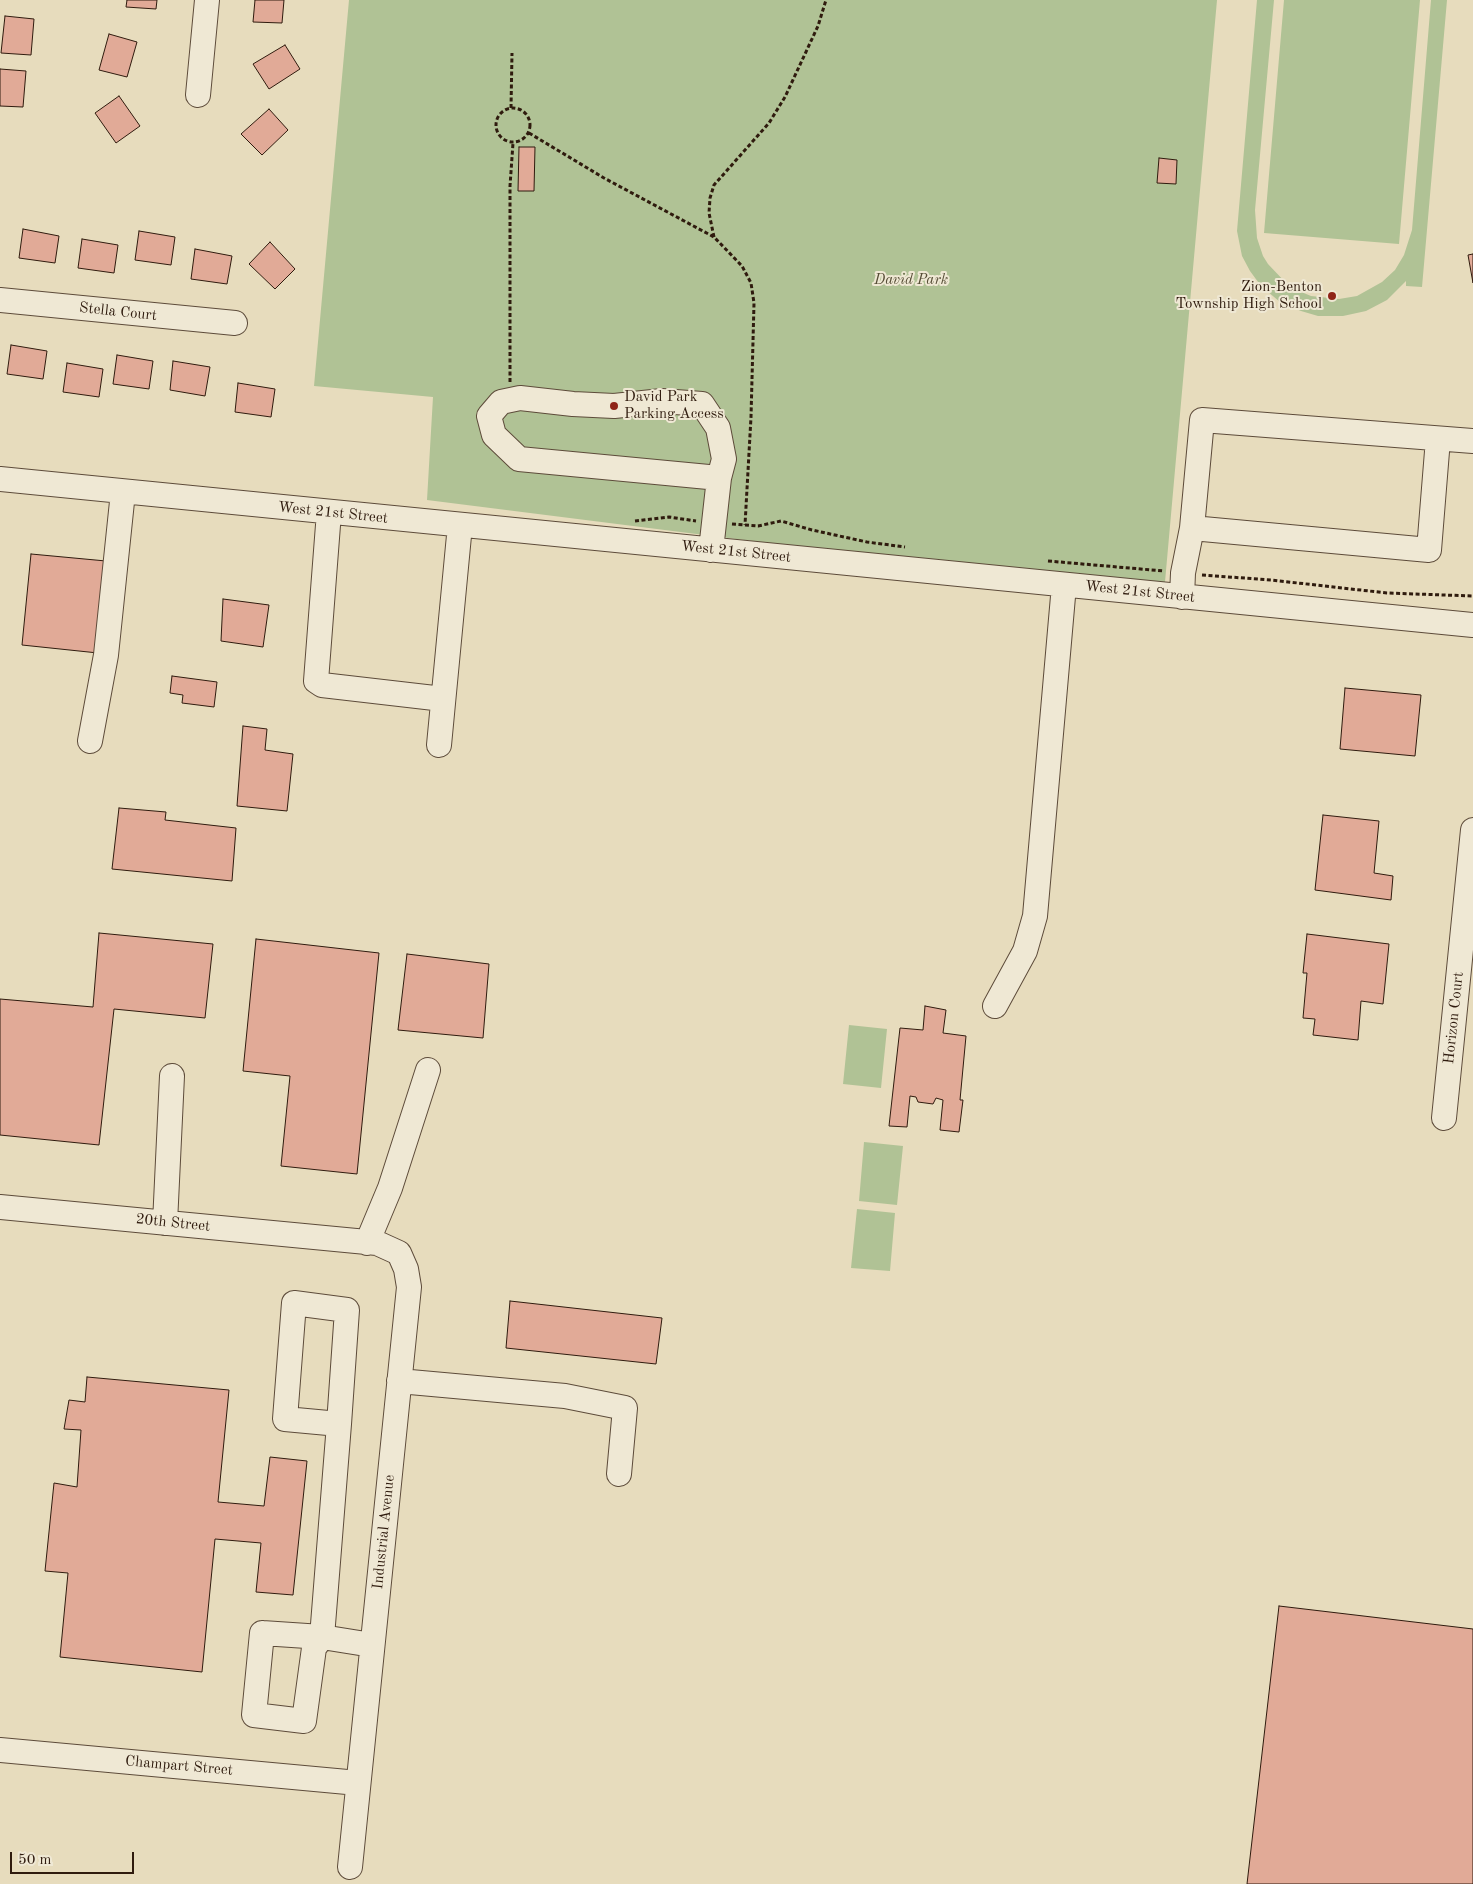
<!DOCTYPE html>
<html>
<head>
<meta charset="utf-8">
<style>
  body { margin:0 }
  #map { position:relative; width:1473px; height:1884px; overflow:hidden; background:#e7dcbd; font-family:"Old Standard TT",serif }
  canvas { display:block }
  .scale { position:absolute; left:10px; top:1852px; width:124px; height:22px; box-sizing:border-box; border:2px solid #2f1b0e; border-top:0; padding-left:6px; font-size:15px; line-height:18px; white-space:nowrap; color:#2f1b0e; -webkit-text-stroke:4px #efe8d4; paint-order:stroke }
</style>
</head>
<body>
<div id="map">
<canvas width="1473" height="1884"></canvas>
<div class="scale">50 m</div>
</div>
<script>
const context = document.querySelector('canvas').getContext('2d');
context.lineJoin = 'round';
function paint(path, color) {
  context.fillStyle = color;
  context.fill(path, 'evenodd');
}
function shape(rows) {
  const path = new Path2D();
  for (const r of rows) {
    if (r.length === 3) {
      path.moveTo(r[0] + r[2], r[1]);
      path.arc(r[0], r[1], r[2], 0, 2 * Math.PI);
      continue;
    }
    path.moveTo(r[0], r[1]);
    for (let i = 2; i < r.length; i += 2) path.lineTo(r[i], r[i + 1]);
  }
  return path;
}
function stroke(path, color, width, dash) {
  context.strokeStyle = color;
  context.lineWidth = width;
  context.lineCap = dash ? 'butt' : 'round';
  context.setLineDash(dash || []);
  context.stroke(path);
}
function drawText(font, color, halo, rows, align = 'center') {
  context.font = font + ' "Old Standard TT",serif';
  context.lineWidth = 4;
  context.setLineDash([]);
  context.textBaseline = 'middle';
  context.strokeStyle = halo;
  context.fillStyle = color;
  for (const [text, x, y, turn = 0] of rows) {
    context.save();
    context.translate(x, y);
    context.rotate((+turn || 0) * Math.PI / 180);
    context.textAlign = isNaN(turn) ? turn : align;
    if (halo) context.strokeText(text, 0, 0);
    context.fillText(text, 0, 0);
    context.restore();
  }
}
paint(shape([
  [349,0,1217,0,1164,593,427,500,433,397,314,386],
  [1257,0,1274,0,1255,210,1257,238,1263,256,1268,264,1287,284,1294,289,1311,296,1339,299,1357,296,1382,282,1395,270,1404,255,1412,230,1431,0,1447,0,1422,287,1406,286,1406,281,1387,300,1366,311,1343,316,1318,316,1301,311,1280,302,1261,286,1250,271,1242,256,1237,231],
  [1284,0,1420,0,1399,244,1264,233],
  [849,1025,887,1029,881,1088,843,1084],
  [864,1142,903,1146,897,1205,859,1201],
  [857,1209,895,1213,890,1271,851,1268]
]), '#b0c295');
const building = shape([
  [127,0,157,0,156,9,126,7,127,0],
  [255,0,284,0,282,23,253,22,255,0],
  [5,16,34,19,31,55,1,53,5,16],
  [109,34,137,42,127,77,99,70,109,34],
  [285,45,300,69,269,89,253,64,285,45],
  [0,69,26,71,23,107,0,106,0,69],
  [119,96,140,126,116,143,95,113,119,96],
  [269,109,288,130,262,155,241,134,269,109],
  [519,147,535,147,534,191,518,191,519,147],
  [1159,158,1177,160,1176,184,1157,183,1159,158],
  [23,229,59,236,55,263,19,258,23,229],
  [139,231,175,237,171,265,135,260,139,231],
  [82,239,118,245,114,273,78,268,82,239],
  [270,242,295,269,275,289,249,264,270,242],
  [195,249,232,256,227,284,191,279,195,249],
  [1473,254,1473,283,1468,255,1473,254],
  [11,345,47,351,43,379,7,374,11,345],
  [117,355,153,361,149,389,113,384,117,355],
  [173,361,210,367,205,396,170,390,173,361],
  [67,363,103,369,99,397,63,392,67,363],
  [238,383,275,389,271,417,235,412,238,383],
  [31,554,106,561,98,653,22,645,31,554],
  [223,599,269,605,263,647,221,641,223,599],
  [172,676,217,682,214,707,182,703,183,695,170,693,172,676],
  [1345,688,1421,695,1415,756,1340,749,1345,688],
  [243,726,267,729,265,750,293,754,287,811,237,806,243,726],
  [119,808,166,812,165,820,236,828,232,881,112,869,119,808],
  [1323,815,1379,821,1374,873,1393,876,1391,900,1315,890,1323,815],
  [99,933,213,944,205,1018,114,1009,99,1145,0,1135,0,999,93,1007,99,933],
  [1307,934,1389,944,1383,1004,1361,1001,1358,1040,1313,1035,1315,1019,1303,1018,1307,973,1303,973,1307,934],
  [256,939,379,953,357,1174,281,1166,290,1076,243,1071,256,939],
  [407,954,489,964,483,1038,398,1030,407,954],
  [925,1006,946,1010,943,1033,966,1036,960,1100,963,1100,959,1132,940,1130,943,1100,936,1098,933,1104,918,1102,916,1097,910,1096,907,1127,889,1126,900,1028,923,1030,925,1006],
  [510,1301,662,1318,656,1364,506,1348,510,1301],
  [87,1377,229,1390,218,1502,264,1506,270,1457,307,1461,293,1595,256,1592,261,1543,215,1539,202,1672,60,1657,68,1573,45,1571,54,1483,77,1487,81,1430,64,1429,69,1400,85,1402,87,1377],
  [1279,1606,1473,1629,1473,1884,1247,1884,1279,1606]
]);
paint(building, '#e1aa97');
stroke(building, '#2f1b0e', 1);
const minor = shape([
  [198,95,207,0],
  [0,300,235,323],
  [1438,439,1429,550,1192,528,1202,420,1473,441],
  [0,479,1473,625],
  [329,512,316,681,322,685,443,699],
  [711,550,719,478,519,459,494,435,489,416,501,402,520,398,573,404,614,406,662,401,702,404,718,428,724,459,719,478],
  [1182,597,1183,573,1192,528],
  [90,741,106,655,123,492],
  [439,745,460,525],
  [995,1006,1025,951,1035,916,1064,585],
  [1444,1118,1473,830],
  [0,1207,377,1243,399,1253,406,1269,409,1287,350,1867],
  [165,1223,172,1076],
  [367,1243,390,1188,428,1070],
  [399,1381,565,1396,625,1408,619,1474],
  [339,1424,285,1419,294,1303,347,1310,339,1424,322,1637,372,1645],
  [262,1633,322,1637,314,1648,304,1721,254,1715,262,1633],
  [0,1750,358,1783]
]);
stroke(minor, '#5d4b3a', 26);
stroke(shape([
  [511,108,512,53],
  [513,125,17],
  [529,133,604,178,714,237,742,266,751,283,754,303,751,417,745,525],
  [714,237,709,213,710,198,714,185,769,123,785,97,818,26,826,0],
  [510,382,510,186,513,143],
  [635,521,669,517,696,521],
  [732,524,758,526,781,521,812,530,867,542,905,547],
  [1048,561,1164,571],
  [1202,575,1271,580,1387,593,1473,596]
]), '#2f1b0e', 3, [4, 2.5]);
stroke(minor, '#efe8d4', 24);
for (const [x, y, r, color] of [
  [1332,296,5,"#8f2418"],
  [614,406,5,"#8f2418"]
]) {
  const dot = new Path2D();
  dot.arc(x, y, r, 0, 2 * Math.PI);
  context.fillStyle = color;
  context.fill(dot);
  stroke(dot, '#efe8d4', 2);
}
drawText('italic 15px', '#564d36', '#efe8d4', [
  ["David Park",911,280]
]);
drawText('15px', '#2f1b0e', '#efe8d4', [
  ["Zion-Benton",1322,287],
  ["Township High School",1322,304],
  ["David Park",624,397,"left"],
  ["Parking Access",624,414,"left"]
], 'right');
drawText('15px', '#2f1b0e', '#efe8d4', [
  ["Stella Court",118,312,6],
  ["West 21st Street",333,513,6],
  ["West 21st Street",736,552,6],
  ["West 21st Street",1140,592,6],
  ["Horizon Court",1454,1018,-84],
  ["20th Street",173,1223,6],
  ["Industrial Avenue",384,1532,-84],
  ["Champart Street",179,1766,5]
]);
</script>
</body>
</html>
